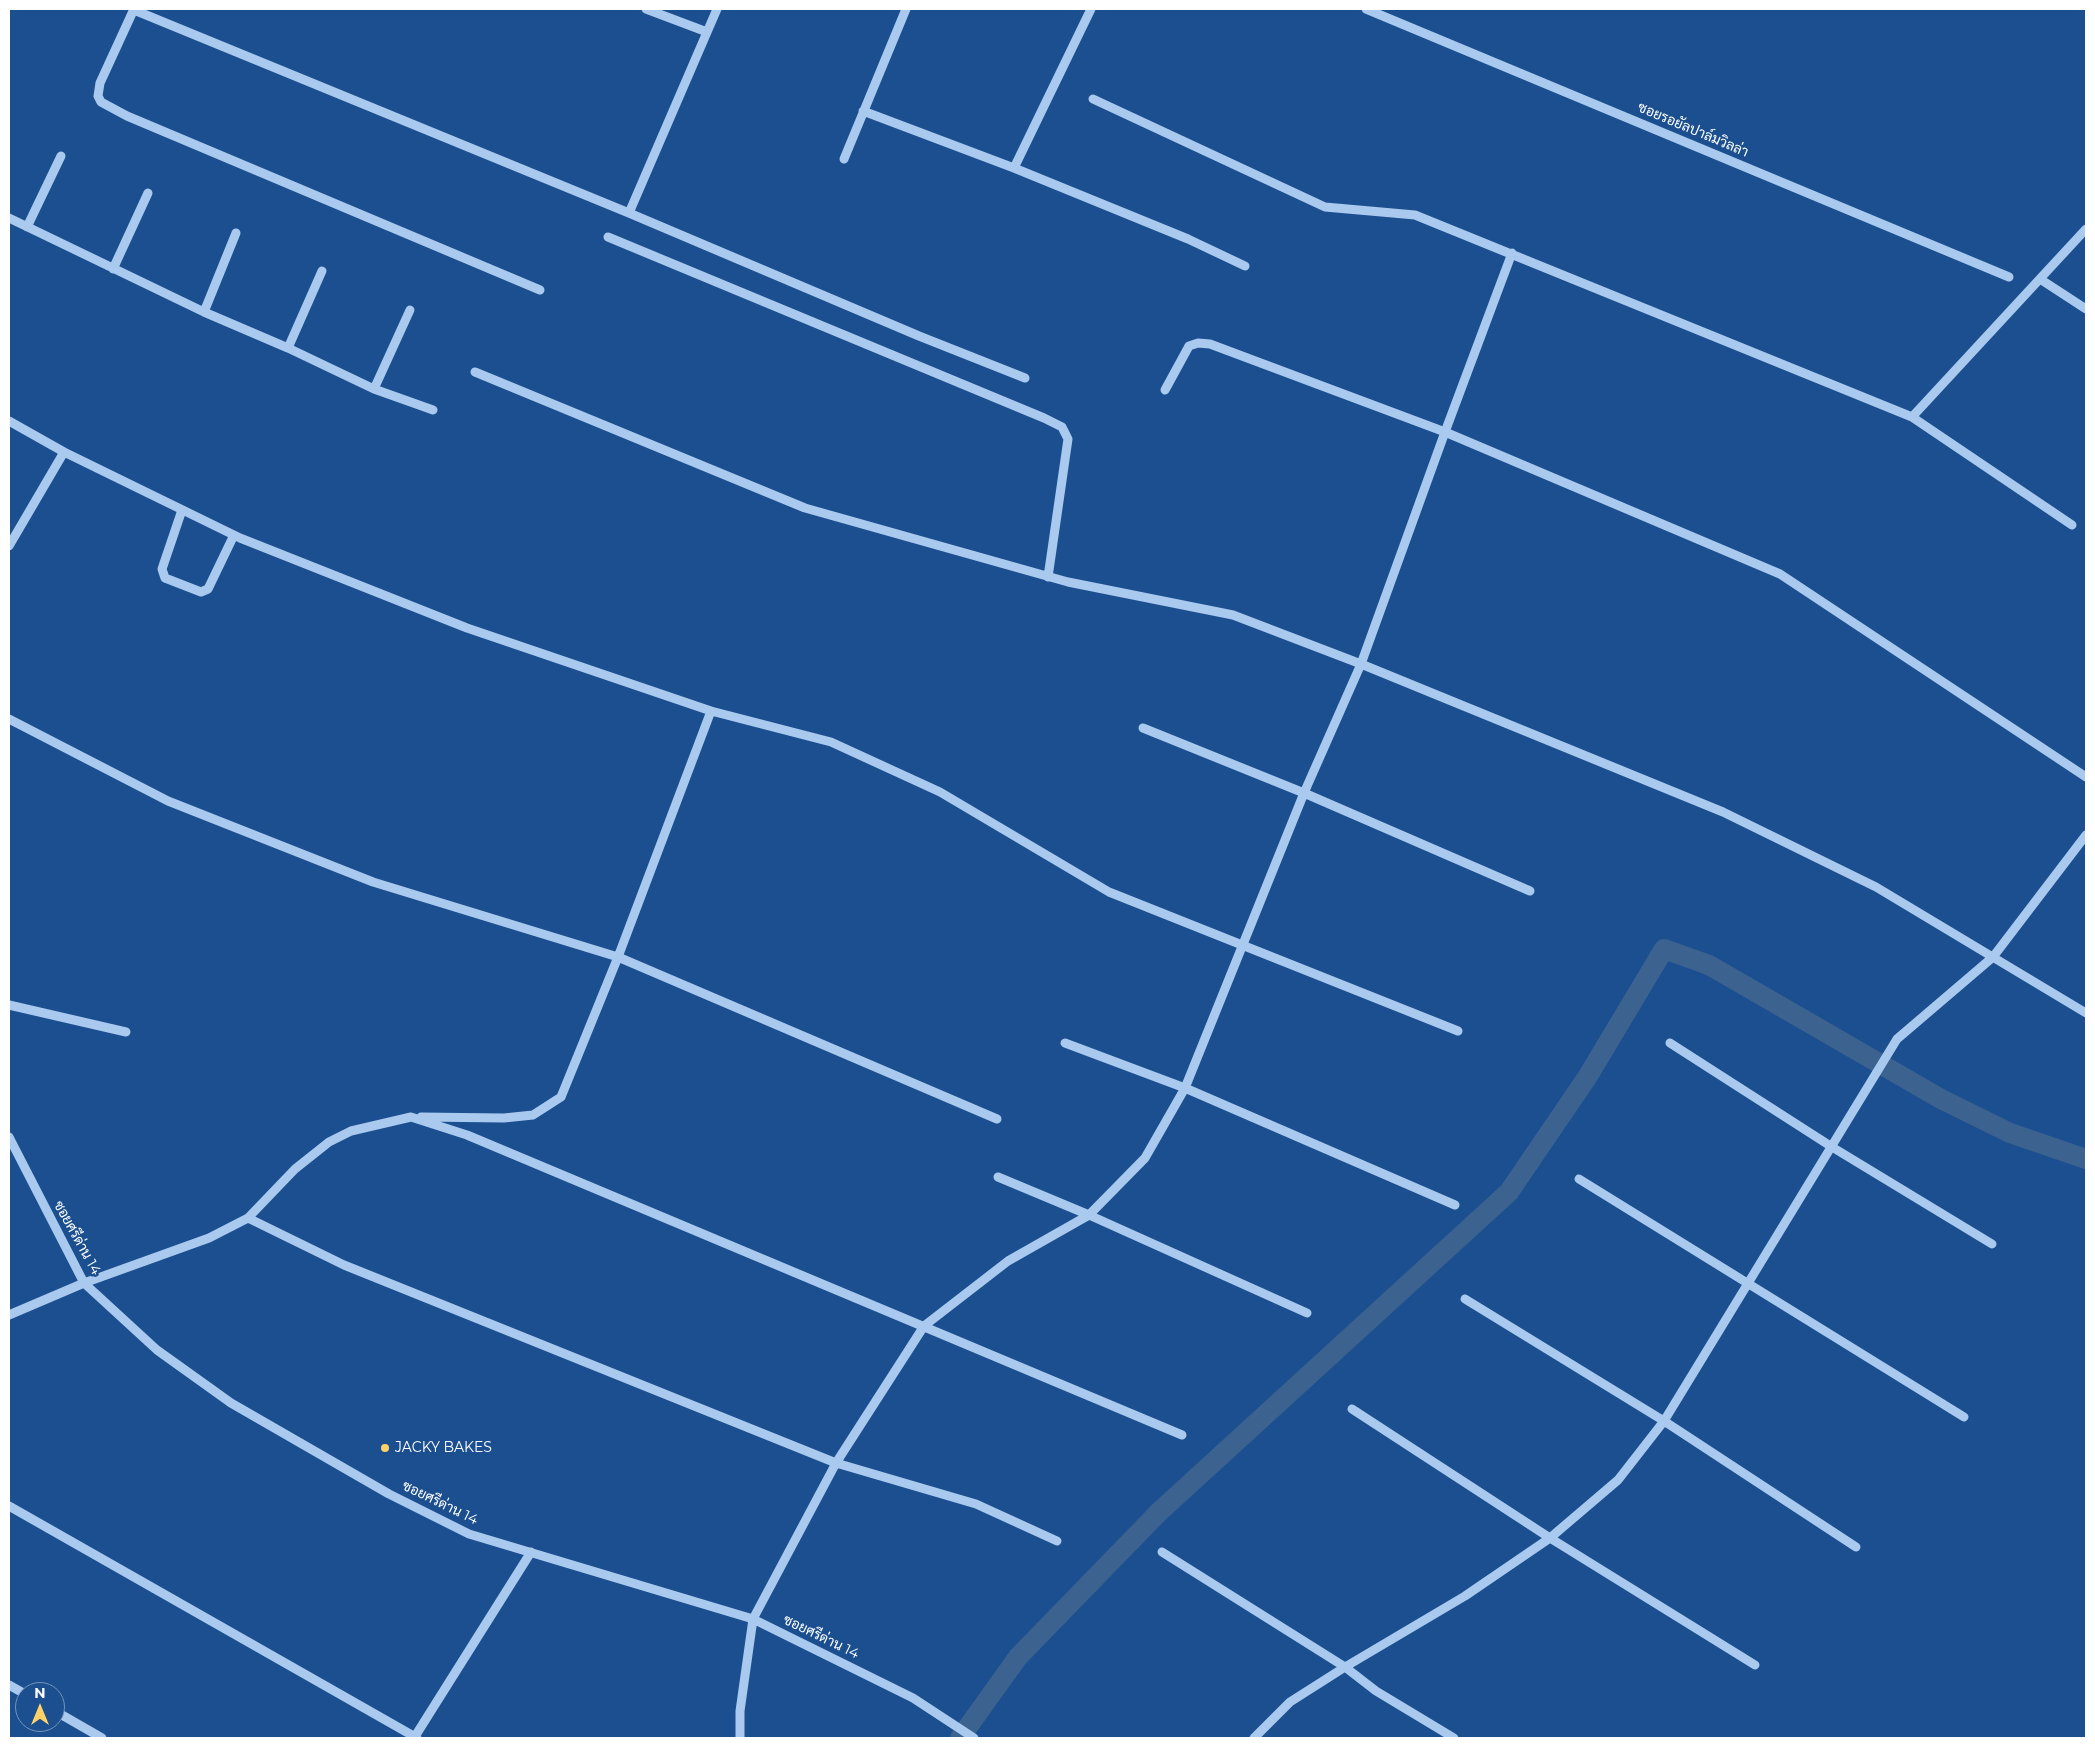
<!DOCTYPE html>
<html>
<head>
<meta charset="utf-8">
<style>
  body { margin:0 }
  #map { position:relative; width:2095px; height:1747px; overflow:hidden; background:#1b4f8f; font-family:Montserrat,sans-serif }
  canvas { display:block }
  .frame { position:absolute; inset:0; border:10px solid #fff; pointer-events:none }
  .north { position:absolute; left:15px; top:1682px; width:50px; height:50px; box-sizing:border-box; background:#1b4f8f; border:1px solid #7695bc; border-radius:50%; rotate:0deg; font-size:14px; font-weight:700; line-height:20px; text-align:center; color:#fff }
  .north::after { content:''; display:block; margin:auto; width:18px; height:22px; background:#ffd166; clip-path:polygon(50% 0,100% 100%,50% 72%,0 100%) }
</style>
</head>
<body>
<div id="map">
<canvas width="2095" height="1747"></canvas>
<div class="frame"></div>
<div class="north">N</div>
</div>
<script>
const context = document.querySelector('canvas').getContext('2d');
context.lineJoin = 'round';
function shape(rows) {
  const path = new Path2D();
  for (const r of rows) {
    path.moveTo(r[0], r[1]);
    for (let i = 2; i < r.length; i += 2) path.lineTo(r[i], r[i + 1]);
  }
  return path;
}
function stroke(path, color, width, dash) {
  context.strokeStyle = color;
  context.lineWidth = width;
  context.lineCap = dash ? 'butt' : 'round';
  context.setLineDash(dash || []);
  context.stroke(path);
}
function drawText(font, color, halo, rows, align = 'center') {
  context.font = font + ' Montserrat,Sarabun,sans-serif';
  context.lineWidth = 5;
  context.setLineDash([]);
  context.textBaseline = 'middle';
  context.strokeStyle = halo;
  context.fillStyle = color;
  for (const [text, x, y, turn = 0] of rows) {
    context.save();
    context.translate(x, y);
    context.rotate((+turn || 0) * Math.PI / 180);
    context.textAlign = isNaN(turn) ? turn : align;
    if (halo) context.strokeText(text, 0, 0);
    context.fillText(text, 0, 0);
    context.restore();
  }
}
stroke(shape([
  [960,1738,1018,1657,1159,1512,1509,1192,1588,1076,1664,949,1709,965,1941,1099,2010,1133,2086,1159]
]), '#3c6290', 20);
stroke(shape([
  [134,9,100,83,98,96,101,102,127,116,540,290],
  [646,9,707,32],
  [1366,9,2009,277],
  [134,10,629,213,919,336,1025,378],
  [1093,99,1325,207,1415,215,1912,417,2072,525],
  [863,111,1014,168,1188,239,1245,266],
  [844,159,906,9],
  [1014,168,1091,9],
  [629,213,717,9],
  [9,218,204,312,288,348,374,389,433,410],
  [27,227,61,156],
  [608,237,1044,418,1062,427,1068,439,1048,577],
  [113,269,148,193],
  [2040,279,2086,309],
  [204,312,236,233],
  [288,348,322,271],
  [475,372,805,508,1068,582,1233,615,1361,664,1723,812,1876,887,2086,1013],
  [374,389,410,310],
  [1165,390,1189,346,1198,343,1210,344,1445,432,1780,574,2086,777],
  [1912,417,2086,229],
  [9,421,64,452,240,538,467,628,711,711,831,742,940,792,1109,892,1458,1031],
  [182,510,162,569,165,578,201,592,208,589,234,535],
  [9,546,64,452],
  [9,719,168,801,373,882,618,957,997,1119],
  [1143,728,1304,793,1530,891],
  [9,1005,126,1032],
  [1065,1043,1185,1088,1455,1205],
  [1670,1043,1832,1147,1992,1244],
  [421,1117,504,1118,533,1115,561,1097,618,957,711,711],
  [9,1137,84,1283,157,1350,231,1403,389,1494,469,1534,753,1619,913,1698,974,1738],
  [998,1177,1089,1215,1307,1313],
  [1579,1179,1964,1417],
  [248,1218,344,1265,836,1463,976,1504,1057,1541],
  [1465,1299,1664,1421,1856,1547],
  [9,1315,84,1283,209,1238,248,1218,295,1169,329,1142,351,1131,411,1117,467,1135,1182,1435],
  [1352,1409,1550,1538,1755,1665],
  [9,1506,417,1738],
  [1162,1552,1345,1667,1376,1691,1454,1738],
  [9,1685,25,1694],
  [55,1711,102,1738],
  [414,1738,531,1552],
  [740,1738,740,1711,753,1619,836,1463,924,1326,1008,1261,1089,1215,1145,1158,1185,1088,1304,793,1361,664,1445,432,1512,253],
  [1254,1738,1290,1702,1345,1667,1465,1596,1550,1538,1618,1480,1664,1421,1897,1039,1993,957,2086,835]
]), '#a9c9ee', 9);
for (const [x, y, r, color] of [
  [385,1448,5,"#ffd166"]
]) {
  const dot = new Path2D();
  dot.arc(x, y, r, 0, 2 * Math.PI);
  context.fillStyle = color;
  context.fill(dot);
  stroke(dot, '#1b4f8f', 2);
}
drawText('14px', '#fff', '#1b4f8f', [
  ["ซอยรอยัลปาล์มวิลล่า",1693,130,23],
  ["ซอยศรีด่าน 14",77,1238,61],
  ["ซอยศรีด่าน 14",440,1503,26],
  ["ซอยศรีด่าน 14",821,1637,26]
]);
drawText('14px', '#fff', '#1b4f8f', [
  ["JACKY BAKES",395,1448]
], 'left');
</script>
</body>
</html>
